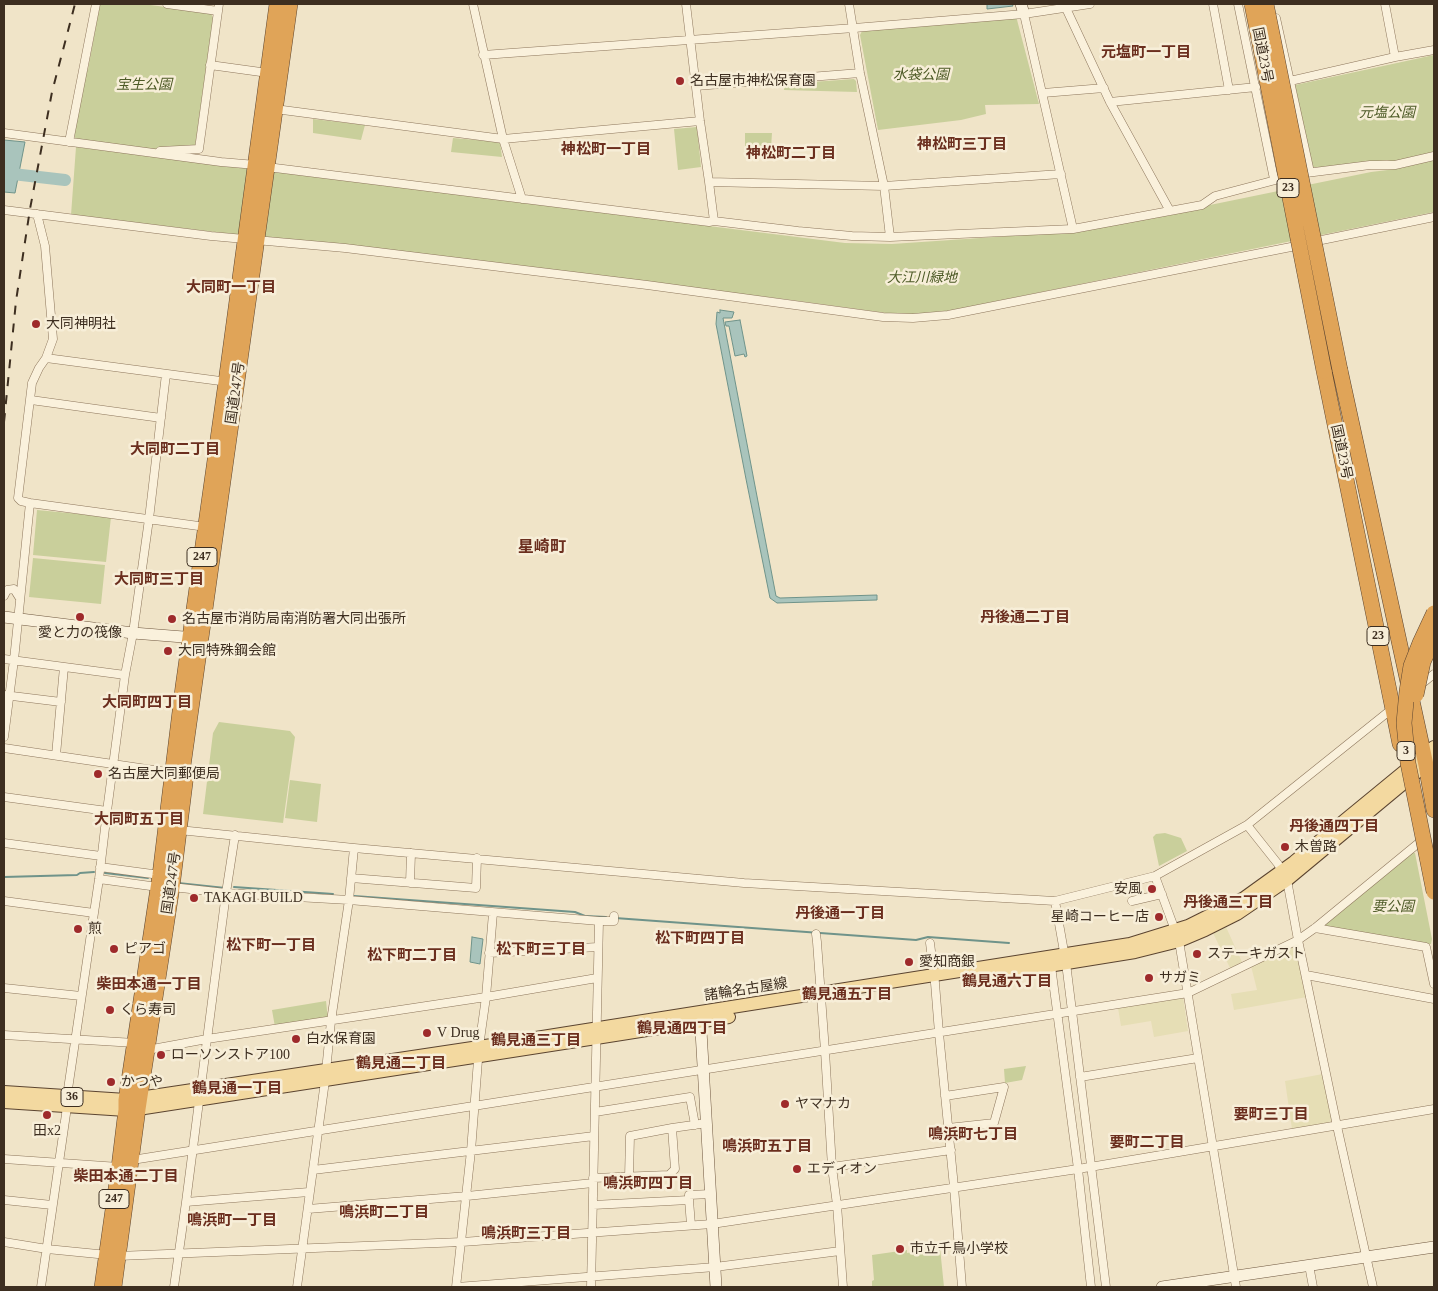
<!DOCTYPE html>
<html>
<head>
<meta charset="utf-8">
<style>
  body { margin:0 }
  #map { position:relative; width:1438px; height:1291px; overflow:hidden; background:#f0e4c8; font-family:"Times New Roman",serif }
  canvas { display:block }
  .frame { position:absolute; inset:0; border:5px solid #3d2e20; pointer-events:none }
</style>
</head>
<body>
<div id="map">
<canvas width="1438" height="1291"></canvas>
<div class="frame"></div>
</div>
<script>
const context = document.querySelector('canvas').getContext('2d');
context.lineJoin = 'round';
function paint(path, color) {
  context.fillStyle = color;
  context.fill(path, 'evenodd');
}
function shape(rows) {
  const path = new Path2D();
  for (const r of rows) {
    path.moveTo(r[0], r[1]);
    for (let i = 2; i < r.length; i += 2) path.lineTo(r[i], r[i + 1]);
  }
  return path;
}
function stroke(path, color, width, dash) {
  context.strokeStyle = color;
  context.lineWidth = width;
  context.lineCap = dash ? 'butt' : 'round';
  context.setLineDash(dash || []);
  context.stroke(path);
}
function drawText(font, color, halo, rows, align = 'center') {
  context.font = font + ' "Times New Roman","Noto Sans JP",serif';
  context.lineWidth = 5;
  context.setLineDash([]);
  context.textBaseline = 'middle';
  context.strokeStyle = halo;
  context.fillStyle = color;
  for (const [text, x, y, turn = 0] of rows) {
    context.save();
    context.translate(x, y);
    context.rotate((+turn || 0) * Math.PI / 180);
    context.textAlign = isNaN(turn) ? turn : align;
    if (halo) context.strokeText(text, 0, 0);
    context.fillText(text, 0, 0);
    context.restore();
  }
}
paint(shape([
  [1226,927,1242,962,1230,968,1213,933],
  [1295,946,1307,997,1234,1010,1231,994,1257,990,1251,966],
  [1183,997,1188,1031,1154,1037,1151,1021,1121,1026,1118,1008],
  [1323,1074,1332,1120,1328,1124,1292,1129,1285,1081]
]), '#e6deb5');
paint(shape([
  [100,4,143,4,211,13,213,18,195,147,159,148,154,150,78,140,75,138,74,134,84,78,88,69],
  [1016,16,1039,104,985,105,986,114,961,120,878,130,860,35,862,31],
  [1434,55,1434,153,1394,162,1387,160,1316,168,1312,166,1295,85],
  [854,79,856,81,857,92,784,90,784,84],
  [313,119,365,125,361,140,313,133],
  [697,127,701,167,678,170,674,129],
  [745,133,772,133,771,148,745,147],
  [453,138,500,142,502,157,451,152],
  [76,147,845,243,892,244,1083,231,1371,172,1396,169,1434,160,1434,212,948,311,913,314,886,313,784,299,71,215],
  [37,510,111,517,106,562,33,555],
  [33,558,105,565,101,604,29,597],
  [219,722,290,731,295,737,283,823,203,814,213,733],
  [290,780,321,784,317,822,285,818],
  [1165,833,1181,838,1187,851,1159,866,1153,837,1156,834],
  [1411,853,1415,853,1432,939,1431,944,1427,944,1325,927,1324,924],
  [326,1001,328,1019,275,1027,272,1010],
  [1026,1066,1022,1080,1005,1083,1004,1069],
  [940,1248,944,1287,872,1287,872,1281,874,1280,872,1255,907,1250,907,1253]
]), '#c9cf9b');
const water = shape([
  [987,4,1012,4,1013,6,987,9,987,4],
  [4,140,25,142,15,193,4,192,4,140],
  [720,310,734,312,732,318,723,318,776,596,780,598,877,595,877,600,777,603,770,598,746,479,716,324,717,312,720,313,720,310],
  [740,320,747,356,745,357,744,354,735,356,729,326,726,326,725,322,740,320],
  [472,937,483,939,480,964,470,962,472,937]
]);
paint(water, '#a9c4bc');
stroke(water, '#6f938a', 1);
stroke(shape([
  [105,873,148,878],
  [4,877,77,875,80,873,94,872],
  [178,883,225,888],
  [234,887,333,894],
  [354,896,575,912,585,916,606,917],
  [615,918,916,940,928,937,1009,943]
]), '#6f938a', 2);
stroke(shape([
  [4,173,65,180]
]), '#a9c4bc', 12);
const street = shape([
  [167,4,218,11],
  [473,4,503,139,522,199],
  [686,4,700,121,709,182,714,221],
  [849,4,860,73,884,186,890,237],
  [1064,4,1110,102,1170,211],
  [1213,4,1229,90],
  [1238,4,1274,179],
  [1385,4,1395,57],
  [1024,14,1073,229],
  [1276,18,1310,172],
  [483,55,854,28,1024,14,1090,4],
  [210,65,268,73],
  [1290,81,1395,57,1434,50],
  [696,86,860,73],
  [1043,93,1104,88],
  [1110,102,1256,87],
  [275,109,503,139,700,121],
  [4,133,221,162,256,165],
  [69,142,96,4],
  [160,151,199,149,219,4],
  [267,167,709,222,714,221,798,231,852,236,890,237,1073,229,1202,205,1215,196,1287,177],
  [1298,174,1370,165,1395,165,1434,156],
  [709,182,884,186,1061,174],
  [4,210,211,236,345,248,647,285,883,317,913,318,948,315,1301,245],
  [37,214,45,246,53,339,46,358,39,368,32,383,18,498,21,501,30,503,206,527],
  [1312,242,1434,217],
  [46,358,228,382],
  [31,400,161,418],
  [4,596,7,590,14,589,19,597],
  [4,659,125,675],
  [1419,686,1434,674],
  [4,695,61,702],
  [4,737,14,660,30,503],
  [4,748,174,773],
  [56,755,64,667],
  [4,797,107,811],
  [1247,825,1278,864,1287,880,1298,940,1337,1126,1373,1287],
  [179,830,354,848,744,883,1055,901,1155,876,1247,825,1393,708],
  [4,843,101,856],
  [100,867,160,875],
  [1155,876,1179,941,1236,1287],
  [351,878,476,888,477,858],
  [99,879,158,887],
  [410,883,411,853],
  [172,887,226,893,349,900,599,921,614,921,614,916],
  [4,901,94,913],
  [1055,901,1066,963,1072,1011,1106,1287],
  [1132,901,1162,894],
  [1315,928,1426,947,1434,984],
  [816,934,817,942,825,1051,832,1167,837,1205,843,1287],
  [930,943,935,983,939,1033,954,1187,962,1287],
  [489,953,598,947],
  [1051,966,1078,1169,1091,1287],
  [1306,975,1434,999],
  [4,988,81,996],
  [4,1035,135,1043],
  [147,1050,207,1039,486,997,597,978],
  [1080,1077,1198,1058],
  [67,1096,99,879,107,811,125,675,133,633,149,519,166,374],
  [945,1096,1004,1087,994,1123,948,1128],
  [595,1112,690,1097,695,1125],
  [4,1159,119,1167],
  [132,1160,1188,993,1298,940,1315,928,1421,841],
  [832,1167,951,1150],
  [313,1170,594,1136],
  [629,1177,630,1136,672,1128],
  [593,1178,669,1175,675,1169,672,1128,707,1123],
  [4,1200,52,1205],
  [689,1200,691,1225],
  [186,1202,309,1192],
  [593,1205,689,1200,689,1195,711,1194],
  [308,1209,467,1196,593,1183],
  [4,1242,47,1249,118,1256,462,1242,712,1224,1078,1169,1434,1109],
  [1309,1265,1313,1287],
  [41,1287,67,1107],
  [174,1287,186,1202,226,893,235,835],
  [297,1287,325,1081,331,1021,349,900,354,848],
  [456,1287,471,1151,479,1047,486,997,493,913],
  [457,1287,715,1267,840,1251],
  [591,1287,599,921]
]);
const secondary = shape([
  [1021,4,1024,14],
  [4,617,133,633,196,638],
  [700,1014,716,1287],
  [1162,1287,1434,1247]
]);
const primary = shape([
  [980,977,1135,952,1179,941,1205,930,1237,914,1287,880,1434,758],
  [4,1092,126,1100,479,1047,1130,944,1188,926,1244,898,1294,862,1434,747],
  [4,1102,126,1110,138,1109,596,1038,729,1017]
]);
const highway = shape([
  [1340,370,1426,765,1434,810],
  [1324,371,1400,744],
  [102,1287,119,1167,126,1110,126,1100,160,875,183,687,226,382,277,4],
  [114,1287,138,1109,172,887,186,775,183,766,290,4]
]);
stroke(street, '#8d765c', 9);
stroke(secondary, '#6f573f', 12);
stroke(primary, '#5b4430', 14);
stroke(highway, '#5b4430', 16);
stroke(street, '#faf1dc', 8);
stroke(secondary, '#faf1dc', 11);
stroke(primary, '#f3d9a0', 12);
stroke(highway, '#e0a458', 15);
stroke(shape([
  [4,422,16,301,30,209,52,92,75,4]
]), '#3d2e20', 2, [9, 9]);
const highwayBridge = shape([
  [1252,4,1324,371],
  [1266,4,1340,370],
  [1434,613,1420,643,1411,666,1407,691,1404,723,1408,763,1434,892],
  [1416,695,1423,662,1434,638]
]);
stroke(highwayBridge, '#5b4430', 16, []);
stroke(highwayBridge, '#e0a458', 15);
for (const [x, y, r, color] of [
  [680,81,5,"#9e2a2b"],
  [36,324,5,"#9e2a2b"],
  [80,617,5,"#9e2a2b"],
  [172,619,5,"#9e2a2b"],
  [168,651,5,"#9e2a2b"],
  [98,774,5,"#9e2a2b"],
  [1285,847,5,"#9e2a2b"],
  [1152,889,5,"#9e2a2b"],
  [194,898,5,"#9e2a2b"],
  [1159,917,5,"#9e2a2b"],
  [78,929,5,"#9e2a2b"],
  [114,949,5,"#9e2a2b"],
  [1197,954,5,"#9e2a2b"],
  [909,962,5,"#9e2a2b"],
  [1149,978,5,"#9e2a2b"],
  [110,1010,5,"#9e2a2b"],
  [427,1033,5,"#9e2a2b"],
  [296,1039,5,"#9e2a2b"],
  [161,1055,5,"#9e2a2b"],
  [111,1082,5,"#9e2a2b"],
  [785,1104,5,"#9e2a2b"],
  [47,1115,5,"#9e2a2b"],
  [797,1169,5,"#9e2a2b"],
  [900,1249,5,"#9e2a2b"]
]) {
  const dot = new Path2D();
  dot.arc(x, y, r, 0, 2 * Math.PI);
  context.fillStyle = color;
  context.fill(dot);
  stroke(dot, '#f7eed8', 2);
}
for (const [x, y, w] of [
  [1288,188,22],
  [202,557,30],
  [1378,636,22],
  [1406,751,18],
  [72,1097,22],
  [114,1199,30]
]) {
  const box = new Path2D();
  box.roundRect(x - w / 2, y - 9.5, w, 19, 4);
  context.fillStyle = '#f7eed8';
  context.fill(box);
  stroke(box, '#3d2e20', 1);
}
drawText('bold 12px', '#3d2e20', null, [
  ["23",1288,188],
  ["247",202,557],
  ["23",1378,636],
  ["3",1406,751],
  ["36",72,1097],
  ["247",114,1199]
]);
drawText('14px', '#3d2e20', '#f7eed8', [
  ["国道23号",1262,55,79],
  ["国道247号",236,393,-82],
  ["国道23号",1341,452,78],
  ["国道247号",172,883,-82],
  ["諸輪名古屋線",746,990,-9]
]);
drawText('italic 14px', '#4d5a26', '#f7eed8', [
  ["水袋公園",921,75],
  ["宝生公園",144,85],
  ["元塩公園",1387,113],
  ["大江川緑地",922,278],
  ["要公園",1393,907]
]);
drawText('14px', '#3d2e20', '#f7eed8', [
  ["名古屋市神松保育園",690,81],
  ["大同神明社",46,324],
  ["名古屋市消防局南消防署大同出張所",182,619],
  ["愛と力の筏像",80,633,"center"],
  ["大同特殊鋼会館",178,651],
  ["名古屋大同郵便局",108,774],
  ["木曽路",1295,847],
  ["安風",1142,889,"right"],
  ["TAKAGI BUILD",204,898],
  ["星崎コーヒー店",1149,917,"right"],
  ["煎",88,929],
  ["ピアゴ",124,949],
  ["ステーキガスト",1207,954],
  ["愛知商銀",919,962],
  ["サガミ",1159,978],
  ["くら寿司",120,1010],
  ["V Drug",437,1033],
  ["白水保育園",306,1039],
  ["ローソンストア100",171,1055],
  ["かつや",121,1082],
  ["ヤマナカ",795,1104],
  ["田x2",47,1131,"center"],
  ["エディオン",807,1169],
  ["市立千鳥小学校",910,1249]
], 'left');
drawText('bold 15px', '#6b2e1e', '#f7eed8', [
  ["元塩町一丁目",1146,53],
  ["神松町三丁目",962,145],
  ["神松町一丁目",606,150],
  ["神松町二丁目",791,154],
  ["大同町一丁目",231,288],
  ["大同町二丁目",175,450],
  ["大同町三丁目",159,580],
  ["丹後通二丁目",1025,618],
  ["大同町四丁目",147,703],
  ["大同町五丁目",139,820],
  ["丹後通四丁目",1334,827],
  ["丹後通三丁目",1228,903],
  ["丹後通一丁目",840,914],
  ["松下町四丁目",700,939],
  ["松下町一丁目",271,946],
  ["松下町三丁目",541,950],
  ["松下町二丁目",412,956],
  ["鶴見通六丁目",1007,982],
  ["柴田本通一丁目",149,985],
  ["鶴見通五丁目",847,995],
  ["鶴見通四丁目",682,1029],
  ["鶴見通三丁目",536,1041],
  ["鶴見通二丁目",401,1064],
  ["鶴見通一丁目",237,1089],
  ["要町三丁目",1271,1115],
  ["鳴浜町七丁目",973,1135],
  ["要町二丁目",1147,1143],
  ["鳴浜町五丁目",767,1147],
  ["柴田本通二丁目",126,1177],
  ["鳴浜町四丁目",648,1184],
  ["鳴浜町二丁目",384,1213],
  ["鳴浜町一丁目",232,1221],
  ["鳴浜町三丁目",526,1234]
]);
drawText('bold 16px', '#6b2e1e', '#f7eed8', [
  ["星崎町",542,548]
]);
</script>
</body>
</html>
